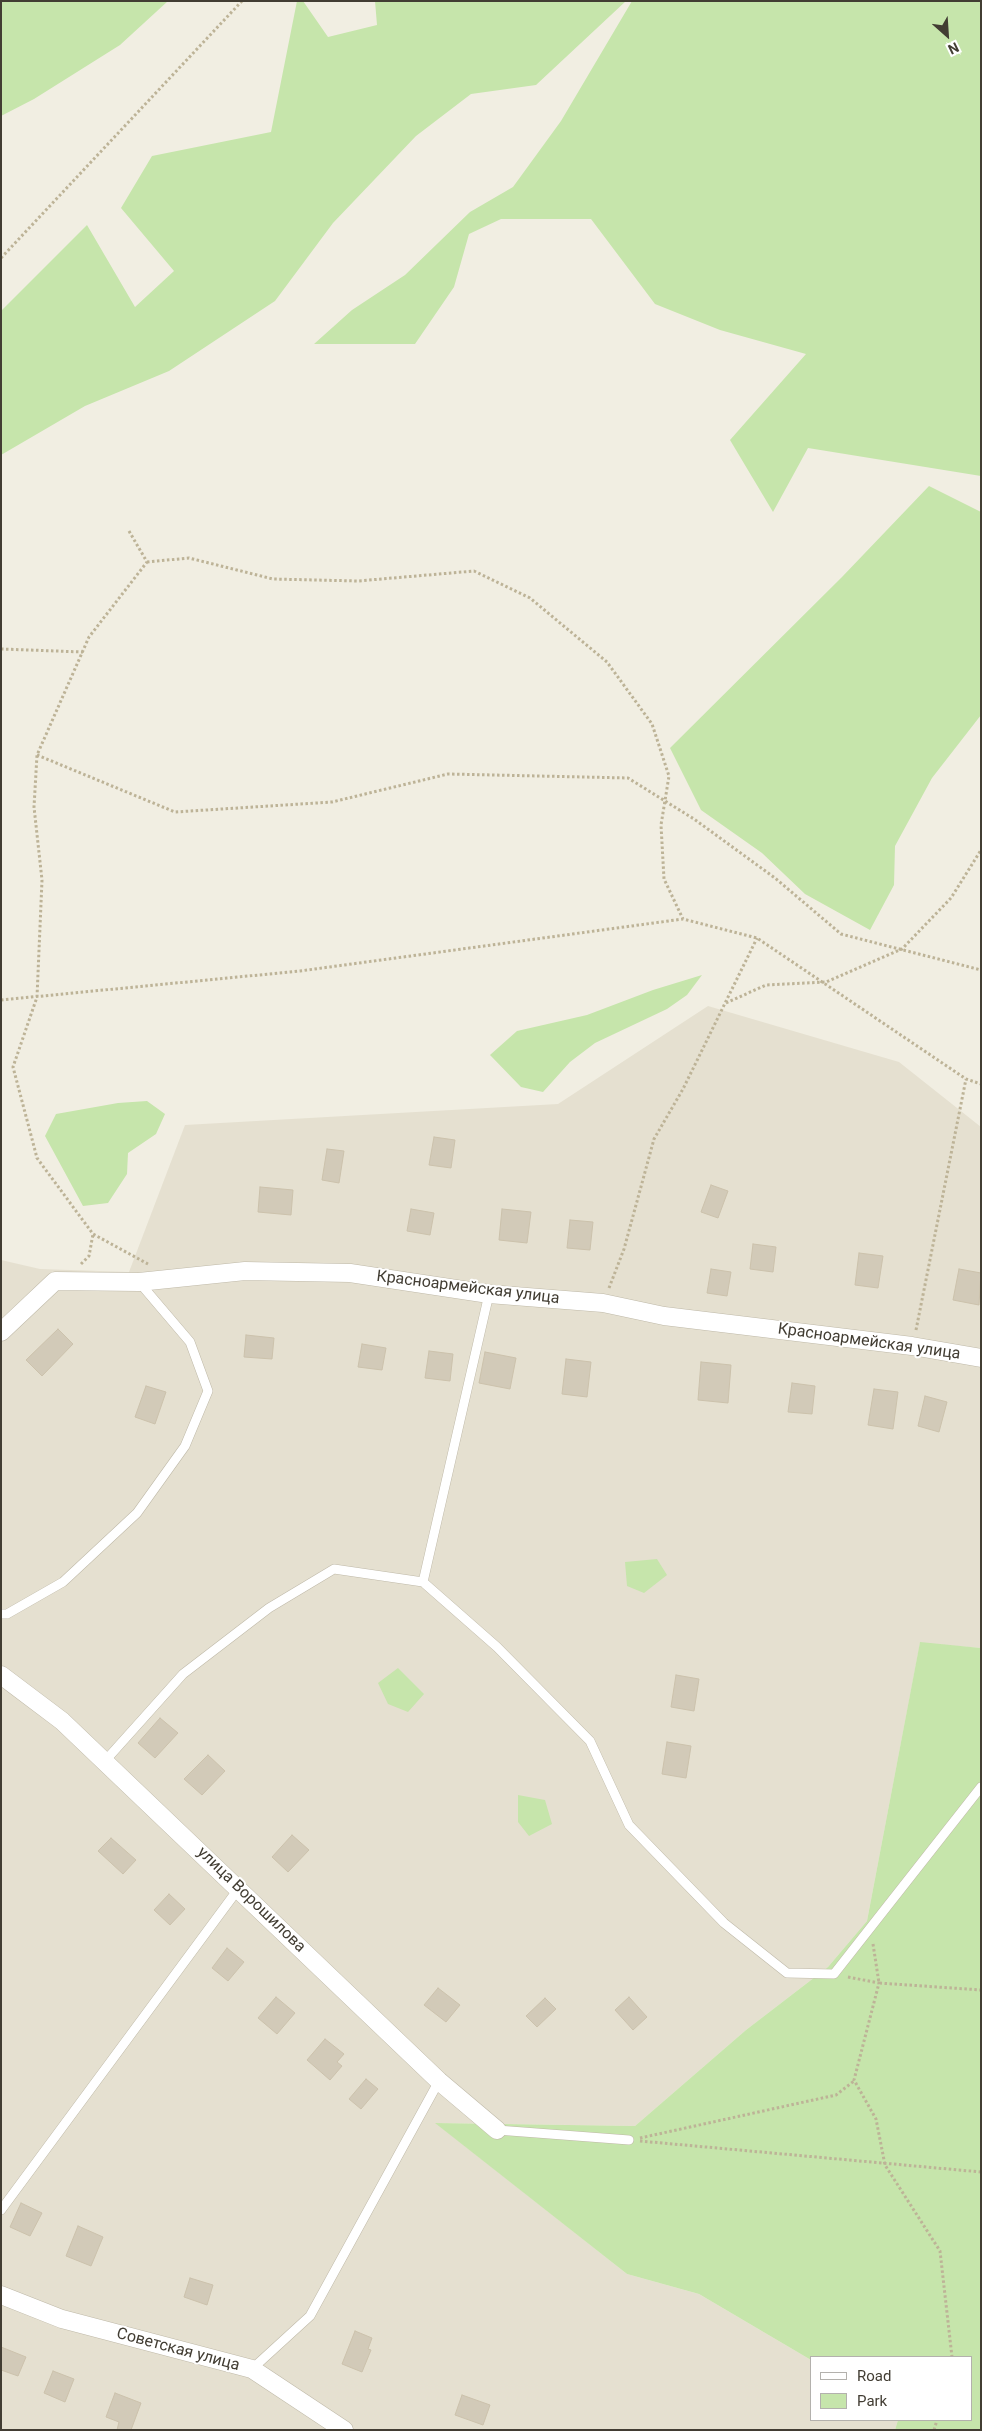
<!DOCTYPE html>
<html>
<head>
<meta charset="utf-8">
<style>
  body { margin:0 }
  #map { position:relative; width:982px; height:2431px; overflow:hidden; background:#f1eee2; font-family:Roboto,sans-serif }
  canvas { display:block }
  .frame { position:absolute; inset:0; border:2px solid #423d33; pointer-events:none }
  .legend { position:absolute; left:810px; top:2356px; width:162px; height:65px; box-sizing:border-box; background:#fff; border:1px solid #b3b1ad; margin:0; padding:6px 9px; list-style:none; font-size:15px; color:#423d33 }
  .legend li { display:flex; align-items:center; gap:10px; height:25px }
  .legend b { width:25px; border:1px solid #b3b1ad }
  .north { position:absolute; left:922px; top:10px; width:50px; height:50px; -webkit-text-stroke:4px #fff; paint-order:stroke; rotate:154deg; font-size:14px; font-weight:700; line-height:20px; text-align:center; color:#423d33 }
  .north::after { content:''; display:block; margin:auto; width:18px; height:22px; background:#423d33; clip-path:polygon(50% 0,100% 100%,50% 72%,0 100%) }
</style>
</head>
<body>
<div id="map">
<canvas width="982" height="2431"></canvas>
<div class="frame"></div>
<ul class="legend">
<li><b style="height:6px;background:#fff"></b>Road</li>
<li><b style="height:14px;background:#c6e5ab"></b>Park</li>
</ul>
<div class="north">N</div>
</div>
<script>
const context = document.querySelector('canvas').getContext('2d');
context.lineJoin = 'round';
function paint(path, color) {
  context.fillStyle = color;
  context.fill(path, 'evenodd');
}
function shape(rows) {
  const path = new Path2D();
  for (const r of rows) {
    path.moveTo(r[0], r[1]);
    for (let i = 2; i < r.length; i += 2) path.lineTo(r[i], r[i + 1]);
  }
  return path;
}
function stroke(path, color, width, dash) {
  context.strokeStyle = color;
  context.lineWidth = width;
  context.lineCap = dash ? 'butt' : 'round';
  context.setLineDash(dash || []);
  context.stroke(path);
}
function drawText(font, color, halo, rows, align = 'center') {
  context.font = font + ' Roboto,sans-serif';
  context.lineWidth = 4;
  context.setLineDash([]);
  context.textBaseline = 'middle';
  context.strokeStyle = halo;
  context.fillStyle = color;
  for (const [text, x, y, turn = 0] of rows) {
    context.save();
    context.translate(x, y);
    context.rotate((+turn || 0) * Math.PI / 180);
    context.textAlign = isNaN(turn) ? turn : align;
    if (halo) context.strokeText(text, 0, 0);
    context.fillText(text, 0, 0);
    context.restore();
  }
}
paint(shape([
  [708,1006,899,1062,981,1127,981,1648,920,1643,867,1921,828,1967,746,2030,635,2126,436,2123,627,2274,699,2294,811,2360,811,2420,898,2420,895,2430,1,2430,1,1260,40,1269,129,1272,185,1125,558,1104]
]), '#e5e0d0');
paint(shape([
  [1,1,168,1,120,45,34,99,1,116],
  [297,1,303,1,328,37,377,25,375,1,626,1,536,85,471,94,416,136,333,223,275,301,169,371,85,406,1,455,1,311,87,225,135,307,174,271,121,208,152,156,271,132],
  [632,1,981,1,981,476,808,448,773,512,730,440,806,354,720,330,655,304,591,219,501,219,469,234,454,287,415,344,314,344,352,310,405,275,470,212,513,187,561,121],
  [929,486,981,512,981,715,932,778,895,846,894,885,870,930,805,894,762,853,701,810,670,748,842,577],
  [702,975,687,995,667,1009,595,1043,570,1062,543,1092,521,1087,490,1055,517,1031,587,1015,653,990],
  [147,1101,165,1114,156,1134,128,1153,127,1174,108,1203,83,1206,45,1136,56,1114,118,1103],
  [657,1559,667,1575,644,1593,627,1586,625,1562],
  [920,1642,981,1648,981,2430,895,2430,898,2420,971,2420,971,2357,811,2357,811,2360,699,2294,627,2274,435,2123,635,2126,746,2030,828,1967,867,1921],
  [398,1668,424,1694,408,1712,388,1704,378,1683],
  [518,1795,545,1800,552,1824,529,1836,518,1822]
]), '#c6e5ab');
const building = shape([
  [434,1137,455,1140,451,1168,429,1165,434,1137],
  [327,1149,344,1151,339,1183,322,1180,327,1149],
  [711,1185,728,1191,718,1218,701,1212,711,1185],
  [260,1187,293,1190,291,1215,258,1212,260,1187],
  [411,1209,434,1213,430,1235,407,1231,411,1209],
  [502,1209,531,1212,527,1243,499,1240,502,1209],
  [570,1220,593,1222,590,1250,567,1248,570,1220],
  [753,1244,776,1247,773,1272,750,1269,753,1244],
  [859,1253,883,1256,878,1288,855,1285,859,1253],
  [711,1269,731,1272,727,1296,707,1293,711,1269],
  [959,1269,981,1273,979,1305,953,1300,959,1269],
  [58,1329,73,1344,42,1376,26,1360,58,1329],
  [246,1335,274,1338,272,1359,244,1357,246,1335],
  [362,1344,386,1348,382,1370,358,1367,362,1344],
  [429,1351,453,1354,450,1381,425,1378,429,1351],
  [485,1352,516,1358,510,1389,479,1383,485,1352],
  [566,1359,591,1362,587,1397,562,1394,566,1359],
  [701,1362,731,1365,728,1403,698,1400,701,1362],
  [792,1383,815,1386,812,1414,788,1412,792,1383],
  [146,1386,166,1392,155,1424,135,1417,146,1386],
  [874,1389,898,1392,893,1429,868,1425,874,1389],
  [925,1396,947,1402,939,1432,918,1426,925,1396],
  [676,1675,699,1679,694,1711,671,1707,676,1675],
  [160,1718,178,1733,155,1758,138,1743,160,1718],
  [667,1742,691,1746,686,1778,662,1774,667,1742],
  [208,1755,225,1771,202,1795,184,1779,208,1755],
  [292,1835,309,1850,288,1872,272,1857,292,1835],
  [111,1838,136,1860,123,1874,98,1851,111,1838],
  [169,1894,185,1909,170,1925,154,1910,169,1894],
  [227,1948,244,1962,228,1981,212,1968,227,1948],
  [438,1988,460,2005,446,2022,424,2005,438,1988],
  [276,1997,295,2013,277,2034,258,2018,276,1997],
  [629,1997,647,2017,633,2030,615,2010,629,1997],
  [545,1998,556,2009,537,2027,526,2016,545,1998],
  [325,2039,344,2054,337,2062,342,2066,330,2080,307,2060,325,2039],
  [366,2079,378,2089,361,2109,349,2099,366,2079],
  [21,2203,42,2213,30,2236,10,2227,21,2203],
  [78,2226,103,2237,91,2266,66,2256,78,2226],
  [190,2278,213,2285,207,2305,184,2297,190,2278],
  [355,2331,372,2338,368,2349,371,2350,362,2372,342,2364,355,2331],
  [1,2347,26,2357,18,2376,1,2370,1,2347],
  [53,2371,74,2379,65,2402,44,2393,53,2371],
  [115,2393,141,2403,131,2430,117,2430,119,2422,106,2417,115,2393],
  [462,2395,490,2405,483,2425,455,2415,462,2395]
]);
paint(building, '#d2cab8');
stroke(building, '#ccc2ac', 1);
const lane = shape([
  [423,1582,489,1294],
  [1,1614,7,1614,63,1582,137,1513,185,1446,208,1391,190,1342,139,1282],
  [105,1761,183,1674,269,1608,334,1569,423,1582,497,1647,590,1741,629,1825,724,1923,787,1973,834,1974,981,1787],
  [497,2130,629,2140],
  [1,2210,239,1888],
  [252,2369,310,2316,439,2081]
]);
const street = shape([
  [1,1332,55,1281,139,1282,245,1271,350,1273,489,1294,603,1303,664,1316,912,1346,981,1358],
  [1,1675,62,1721,439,2081,497,2130],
  [1,2295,62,2319,252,2369,344,2430]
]);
stroke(lane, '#bfb9a8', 10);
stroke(street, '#bfb9a8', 19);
stroke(shape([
  [1,258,242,1],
  [129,531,147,562,89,637,37,755,34,807,42,880,37,997,13,1067,37,1158,93,1234,148,1264],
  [147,562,189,558,273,579,358,581,474,571,530,598,607,662,652,724,669,776,661,825,664,879,683,919],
  [1,649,83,652],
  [37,755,175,812,332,802,448,774,628,778,694,819,775,878,841,934,981,970],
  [1,1000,300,971,683,919,757,938,966,1079,981,1084],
  [726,1003,766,985,826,982,902,949,951,898,981,850],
  [81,1264,89,1256,93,1234],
  [609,1288,624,1249,654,1139,683,1089,757,938],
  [916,1330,966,1079],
  [873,1944,879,1983,981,1990],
  [848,1977,879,1983,854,2080,876,2119,885,2165,940,2251,952,2357],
  [640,2138,836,2095,854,2081],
  [640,2141,981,2172],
  [934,2430,937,2420]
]), '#bdb397', 3, [2.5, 2.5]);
stroke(lane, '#fff', 9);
stroke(street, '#fff', 18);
drawText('16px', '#423d33', '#fff', [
  ["Красноармейская улица",468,1288,7],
  ["Красноармейская улица",869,1342,8],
  ["улица Ворошилова",251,1900,44],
  ["Советская улица",178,2350,15]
]);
</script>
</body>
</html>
